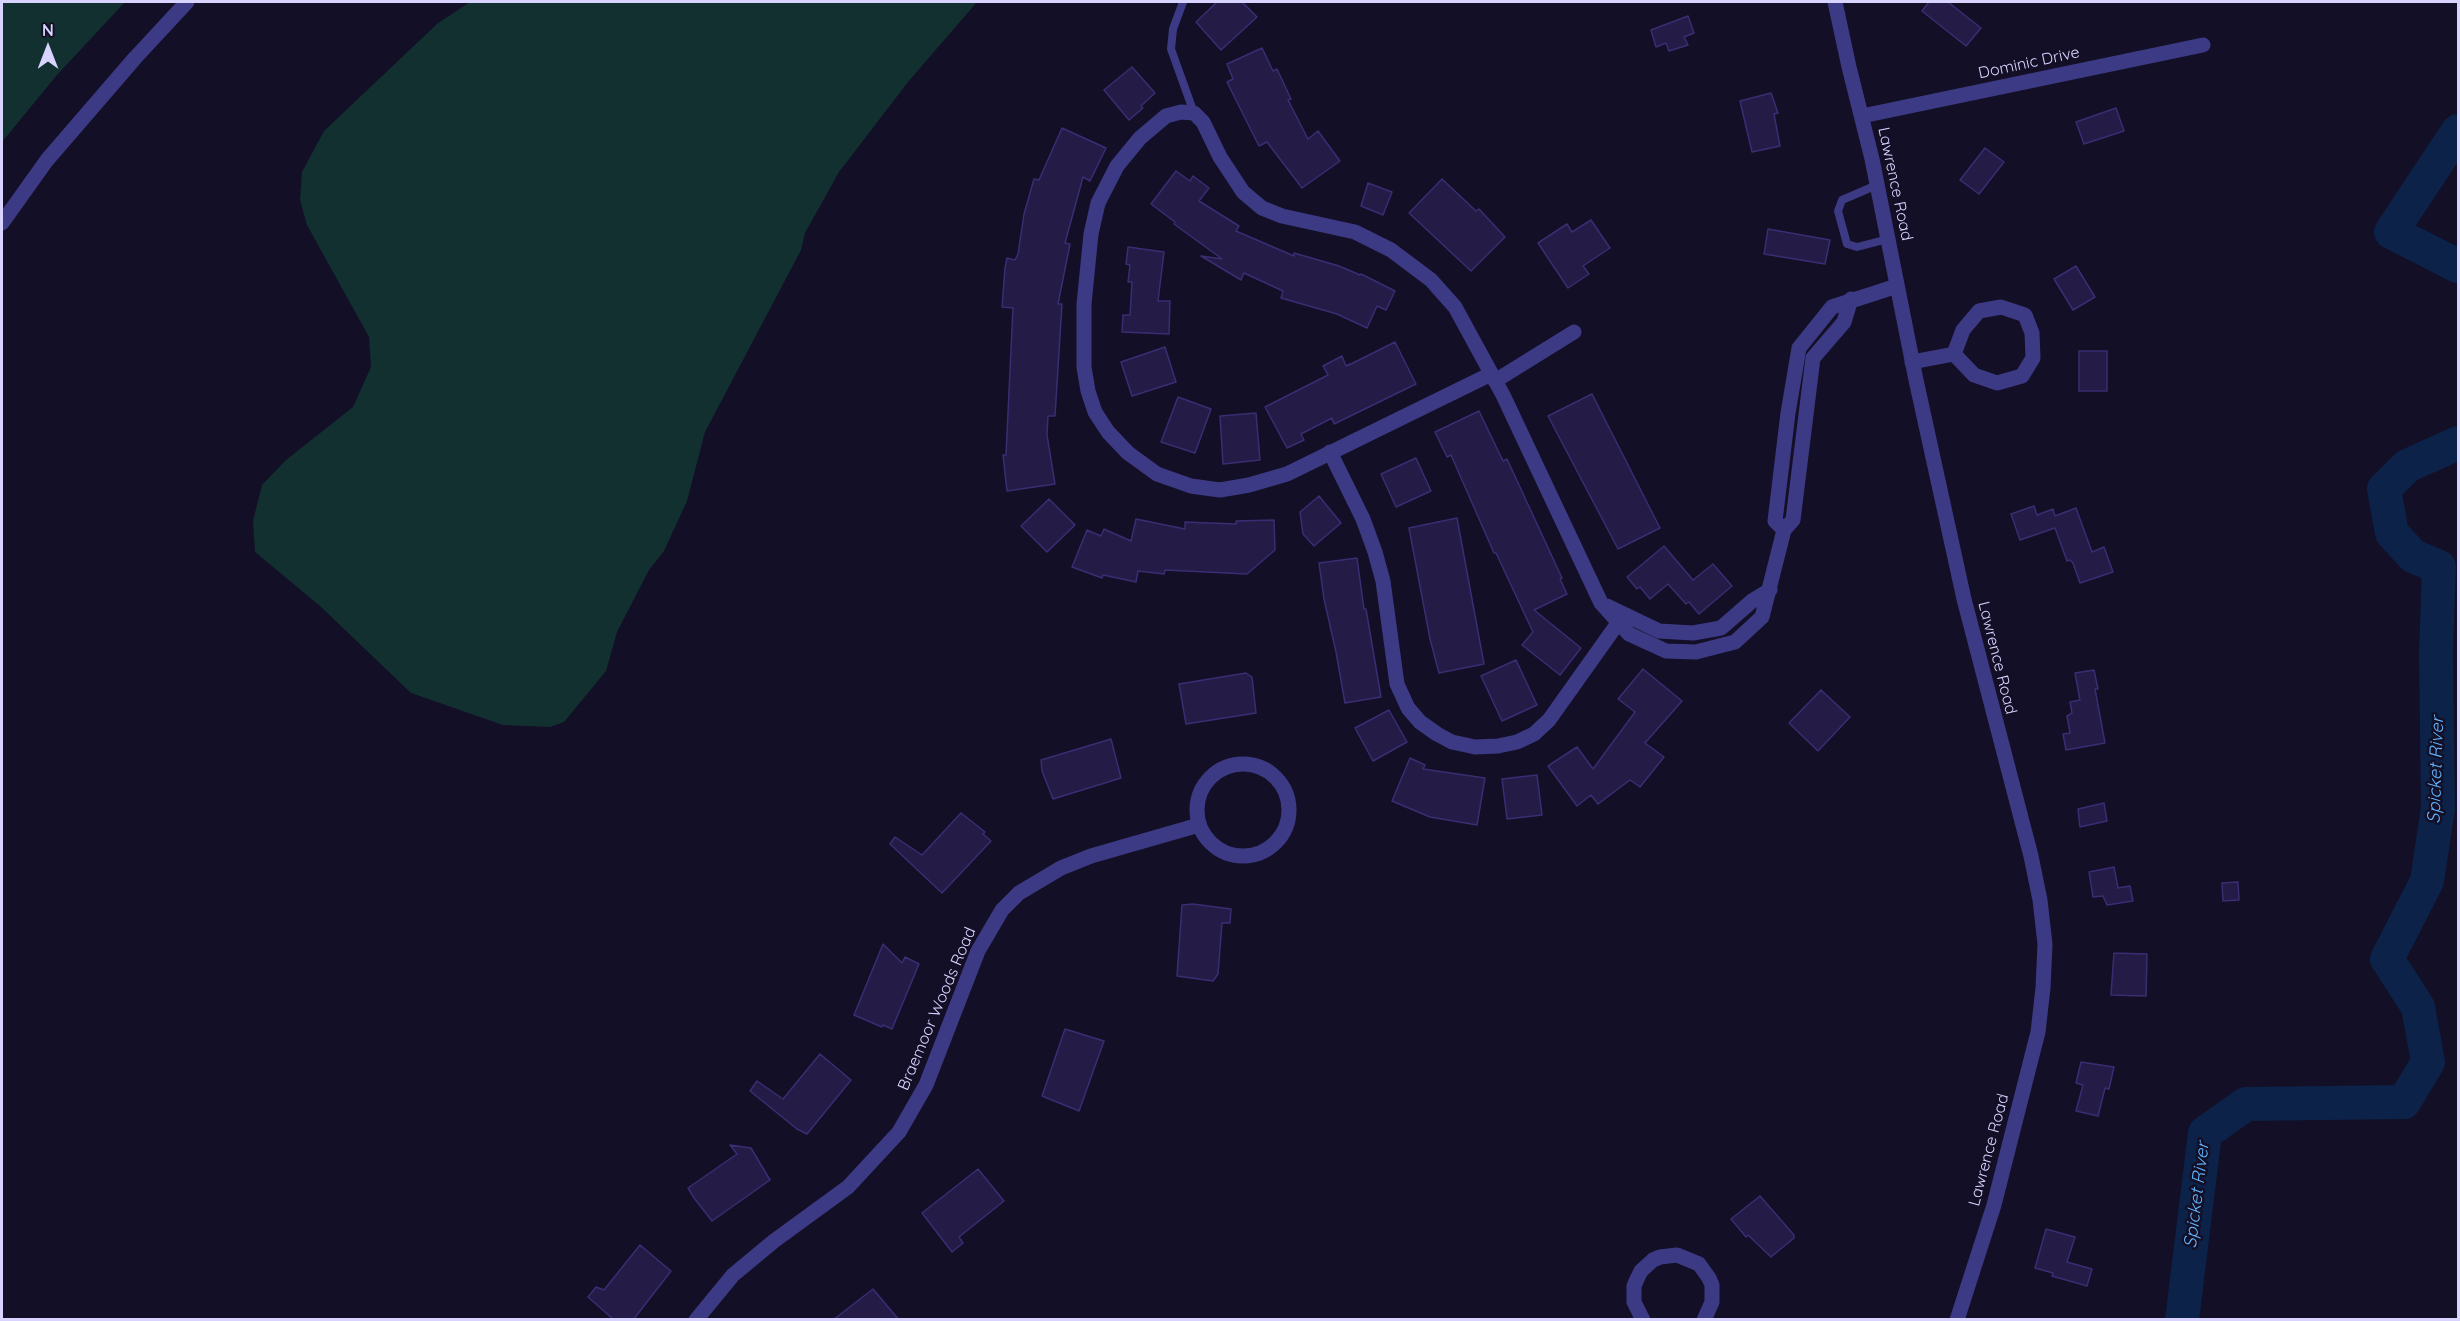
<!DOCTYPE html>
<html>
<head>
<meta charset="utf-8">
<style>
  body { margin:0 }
  #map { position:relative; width:2460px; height:1321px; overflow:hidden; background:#130f26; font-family:Quicksand,sans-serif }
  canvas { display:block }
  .frame { position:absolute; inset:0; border:3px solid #d9d4ff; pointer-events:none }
  .north { position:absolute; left:18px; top:18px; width:60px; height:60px; -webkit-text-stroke:4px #130f26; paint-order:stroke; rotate:0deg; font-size:16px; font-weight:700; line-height:24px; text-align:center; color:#d9d4ff }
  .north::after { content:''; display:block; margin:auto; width:21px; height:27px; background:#d9d4ff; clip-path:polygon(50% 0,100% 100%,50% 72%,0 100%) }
</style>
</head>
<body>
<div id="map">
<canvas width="2460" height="1321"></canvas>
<div class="frame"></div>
<div class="north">N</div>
</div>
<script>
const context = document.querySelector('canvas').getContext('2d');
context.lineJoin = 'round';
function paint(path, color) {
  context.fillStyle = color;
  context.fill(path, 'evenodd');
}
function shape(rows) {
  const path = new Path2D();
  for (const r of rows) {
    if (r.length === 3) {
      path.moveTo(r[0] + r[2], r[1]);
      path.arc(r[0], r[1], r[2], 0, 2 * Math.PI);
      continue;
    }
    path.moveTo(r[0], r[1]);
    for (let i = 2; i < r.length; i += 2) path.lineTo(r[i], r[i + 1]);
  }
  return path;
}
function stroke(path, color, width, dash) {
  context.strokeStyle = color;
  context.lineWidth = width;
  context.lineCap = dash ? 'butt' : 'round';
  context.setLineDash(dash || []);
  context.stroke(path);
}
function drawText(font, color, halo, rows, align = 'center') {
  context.font = font + ' Quicksand,sans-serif';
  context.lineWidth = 5;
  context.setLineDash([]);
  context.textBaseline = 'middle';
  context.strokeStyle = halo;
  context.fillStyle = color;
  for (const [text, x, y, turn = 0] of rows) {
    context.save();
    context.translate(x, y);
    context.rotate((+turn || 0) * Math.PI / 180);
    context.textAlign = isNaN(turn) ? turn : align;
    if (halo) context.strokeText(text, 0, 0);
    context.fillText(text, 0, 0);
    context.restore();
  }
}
paint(shape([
  [2,2,125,2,57,75,2,142],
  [470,2,977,2,908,82,839,172,805,233,801,250,705,432,687,501,664,551,649,570,617,632,606,671,564,722,550,727,503,725,411,693,320,606,255,552,253,521,262,485,286,460,353,407,371,367,369,337,307,225,300,200,302,172,324,131,438,23]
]), '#12302f');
stroke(shape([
  [2458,131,2391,232,2458,266],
  [2182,1320,2205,1133,2246,1104,2404,1102,2428,1062,2418,1007,2387,959,2427,881,2438,808,2436,652,2439,567,2413,556,2392,533,2384,489,2407,466,2458,443]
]), '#0c2248', 34);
const building = shape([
  [1217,2,1242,2,1257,17,1221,50,1196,22,1217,2],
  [1929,2,1948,2,1981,28,1966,46,1922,11,1929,2],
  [1688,16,1694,33,1684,37,1688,45,1669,51,1666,43,1656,47,1651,30,1688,16],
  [1262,48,1273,71,1277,69,1291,99,1288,100,1308,139,1318,131,1340,161,1302,188,1267,142,1259,146,1227,82,1233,79,1227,64,1262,48],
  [1132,67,1155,93,1141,106,1143,108,1129,120,1104,90,1132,67],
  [1771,93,1778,113,1774,114,1780,146,1752,152,1740,101,1771,93],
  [2116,108,2124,131,2084,144,2076,122,2116,108],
  [1062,128,1106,148,1090,181,1083,177,1065,243,1070,244,1058,304,1062,304,1055,416,1048,416,1047,435,1055,484,1007,491,1003,455,1006,455,1013,308,1002,307,1005,268,1007,258,1015,260,1018,254,1024,214,1034,179,1039,180,1062,128],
  [1985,148,2004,162,1979,194,1960,180,1985,148],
  [1176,171,1190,181,1193,176,1209,188,1199,201,1239,226,1236,231,1294,256,1294,253,1339,266,1360,275,1361,274,1395,291,1386,310,1377,306,1367,328,1337,314,1281,298,1283,291,1244,273,1241,280,1201,256,1222,259,1174,224,1175,222,1151,204,1176,171],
  [1442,179,1476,211,1479,209,1505,237,1471,271,1409,213,1442,179],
  [1368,183,1392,192,1383,215,1361,206,1368,183],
  [1591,220,1610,248,1583,266,1589,274,1568,288,1538,243,1567,224,1572,232,1591,220],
  [1768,229,1830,240,1825,264,1764,254,1768,229],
  [1128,247,1164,252,1158,301,1170,301,1169,334,1122,332,1123,315,1130,315,1132,282,1128,282,1130,265,1126,264,1128,247],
  [2076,266,2095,297,2073,310,2054,279,2076,266],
  [1395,342,1416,384,1334,424,1332,418,1301,434,1304,440,1287,448,1265,407,1328,375,1323,366,1342,356,1346,366,1350,364,1349,365,1395,342],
  [1165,347,1176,382,1132,396,1121,362,1165,347],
  [2079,351,2107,351,2107,391,2079,391,2079,351],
  [1592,394,1660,528,1618,549,1548,416,1592,394],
  [1178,397,1211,409,1195,453,1161,442,1178,397],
  [1479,411,1503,461,1507,459,1562,578,1560,579,1567,594,1534,610,1581,648,1560,675,1522,645,1533,632,1496,553,1494,553,1451,455,1447,457,1435,432,1479,411],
  [1256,413,1260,460,1223,464,1220,416,1256,413],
  [1416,458,1431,491,1396,507,1381,474,1416,458],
  [1319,496,1341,523,1314,546,1303,534,1300,512,1319,496],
  [1049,499,1075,525,1047,552,1021,526,1049,499],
  [2034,506,2037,515,2053,509,2055,516,2076,508,2092,552,2104,547,2113,572,2080,583,2073,563,2070,560,2067,561,2055,528,2020,540,2011,514,2034,506],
  [1457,518,1484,664,1439,673,1430,639,1409,528,1457,518],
  [1136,519,1185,529,1185,522,1236,524,1236,521,1274,520,1275,550,1247,574,1165,570,1164,574,1138,571,1136,582,1103,575,1102,578,1072,567,1087,530,1101,536,1104,529,1131,541,1136,519],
  [1664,546,1693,580,1713,564,1732,586,1699,614,1689,602,1686,604,1668,584,1650,599,1640,587,1637,589,1627,577,1664,546],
  [1357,558,1364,609,1366,609,1381,697,1345,703,1336,652,1324,599,1319,563,1357,558],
  [1516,660,1537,705,1502,721,1481,676,1516,660],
  [1643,669,1682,701,1645,743,1664,757,1640,787,1630,780,1598,804,1591,795,1577,806,1548,766,1577,747,1593,769,1635,712,1618,699,1643,669],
  [2094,670,2098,689,2095,689,2105,743,2066,750,2063,734,2070,733,2067,716,2072,713,2070,702,2080,700,2075,673,2094,670],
  [1246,673,1252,677,1256,713,1186,724,1179,684,1246,673],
  [1821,690,1850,717,1818,751,1789,723,1821,690],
  [1389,710,1407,742,1373,761,1355,728,1389,710],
  [1111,739,1121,778,1053,799,1042,771,1041,760,1111,739],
  [1410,758,1425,765,1423,769,1485,778,1477,825,1430,817,1392,801,1410,758],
  [1537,775,1542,815,1507,819,1502,779,1537,775],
  [2104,803,2107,821,2080,827,2078,809,2104,803],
  [961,813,985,832,983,834,991,841,942,893,890,844,895,837,922,855,961,813],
  [2114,867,2118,888,2130,886,2133,901,2107,905,2103,896,2093,897,2089,872,2114,867],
  [2238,882,2239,900,2223,901,2222,883,2238,882],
  [1193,904,1231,909,1230,923,1222,923,1218,974,1213,981,1177,976,1182,905,1193,904],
  [883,944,902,963,905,957,919,964,892,1029,883,1025,882,1027,854,1015,883,944],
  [2114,953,2147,954,2146,996,2111,995,2114,953],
  [1065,1029,1104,1041,1079,1111,1042,1096,1065,1029],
  [820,1054,851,1080,807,1134,797,1129,750,1091,757,1081,783,1099,820,1054],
  [2081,1062,2114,1067,2109,1089,2105,1088,2098,1116,2076,1111,2083,1085,2076,1083,2081,1062],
  [730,1145,751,1148,770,1180,712,1221,694,1198,688,1188,737,1154,730,1145],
  [978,1169,1004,1201,959,1237,963,1243,952,1252,922,1213,978,1169],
  [1760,1196,1794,1235,1794,1238,1771,1257,1748,1235,1746,1237,1731,1219,1760,1196],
  [2046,1229,2075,1237,2067,1262,2092,1269,2087,1286,2052,1276,2053,1273,2035,1268,2046,1229],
  [640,1245,671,1271,633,1320,614,1320,588,1297,596,1287,604,1290,640,1245],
  [873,1289,899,1320,833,1320,873,1289]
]);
paint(building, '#241b47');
stroke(building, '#3b2d73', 1.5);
stroke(shape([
  [1183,2,1173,29,1171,49,1194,113],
  [1877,185,1842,200,1838,211,1847,244,1857,247,1888,239]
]), '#3d3a85', 8);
stroke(shape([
  [1862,116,2203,45],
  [1912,362,1954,354,1963,330,1979,311,2001,307,2025,315,2032,333,2033,358,2022,376,1997,383,1974,375,1954,354],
  [1491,374,1287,474,1249,485,1220,490,1191,486,1157,474,1128,453,1108,432,1095,412,1088,391,1084,367,1084,304,1091,234,1098,203,1117,166,1140,138,1166,116,1181,112,1194,113,1203,122,1220,157,1243,192,1262,208,1282,216,1355,232,1391,250,1431,280,1455,307,1503,395,1601,603,1629,634,1666,651,1696,652,1735,642,1762,617,1784,530,1793,520,1813,358,1844,322,1851,299],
  [1495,381,1574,332],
  [1330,452,1363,519,1375,552,1383,581,1397,684,1408,708,1420,722,1437,734,1452,742,1475,747,1498,746,1517,742,1534,734,1549,720,1618,623],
  [1784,530,1775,521,1788,413,1799,348,1832,307,1897,286],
  [1607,606,1659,631,1693,633,1721,628,1752,601,1770,590],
  [1243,810,46],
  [696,1320,733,1275,774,1241,848,1187,899,1132,926,1085,978,951,1002,910,1019,893,1061,868,1091,856,1199,825],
  [1643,1320,1634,1302,1634,1286,1637,1279,1641,1271,1653,1260,1660,1257,1677,1255,1699,1264,1709,1278,1712,1285,1712,1302,1704,1320]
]), '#3d3a85', 15);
stroke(shape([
  [1835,2,1849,67,1872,159,1916,380,1964,599,2031,856,2040,900,2045,944,2043,988,2038,1032,1994,1205,1957,1320],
  [2,223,47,160,135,58,187,2]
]), '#3d3a85', 15);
drawText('16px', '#d9d4ff', '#130f26', [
  ["Dominic Drive",2029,63,-12],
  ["Lawrence Road",1895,184,78],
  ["Lawrence Road",1997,658,76],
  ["Braemoor Woods Road",937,1009,-67],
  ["Lawrence Road",1989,1150,-75]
]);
drawText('italic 18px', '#62b6ff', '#130f26', [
  ["Spicket River",2436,770,-88],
  ["Spicket River",2197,1195,-83]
]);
</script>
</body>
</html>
